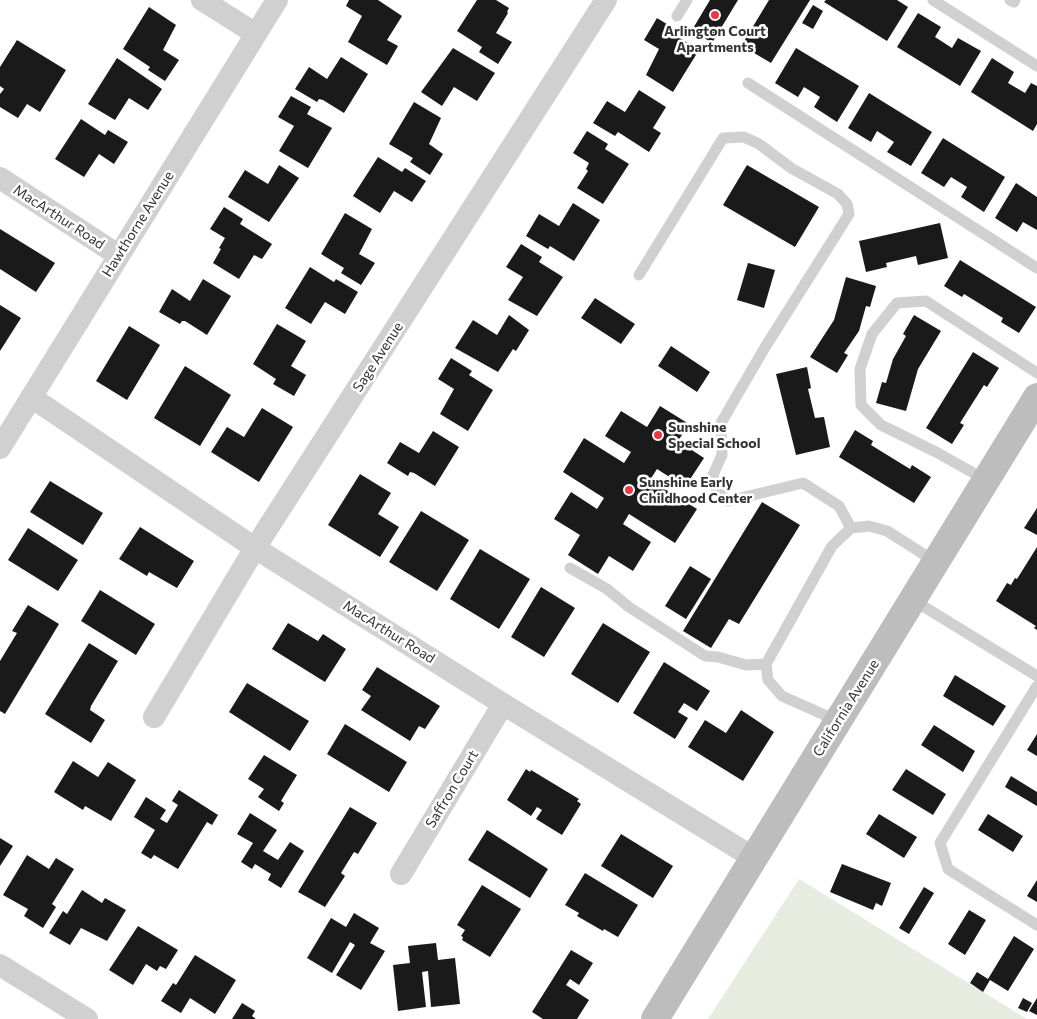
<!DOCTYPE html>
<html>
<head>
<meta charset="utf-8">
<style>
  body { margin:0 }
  canvas { display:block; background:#fff }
</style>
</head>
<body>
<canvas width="1037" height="1019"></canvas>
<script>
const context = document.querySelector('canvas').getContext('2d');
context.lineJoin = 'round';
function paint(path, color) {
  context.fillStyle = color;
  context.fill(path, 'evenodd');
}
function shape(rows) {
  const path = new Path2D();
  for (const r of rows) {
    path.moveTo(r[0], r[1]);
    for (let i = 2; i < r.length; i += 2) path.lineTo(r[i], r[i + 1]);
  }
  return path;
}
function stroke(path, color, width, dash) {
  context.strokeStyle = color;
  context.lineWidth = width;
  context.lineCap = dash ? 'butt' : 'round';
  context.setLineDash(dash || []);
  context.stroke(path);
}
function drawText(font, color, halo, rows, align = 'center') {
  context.font = font + ' Commissioner,sans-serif';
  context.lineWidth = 5;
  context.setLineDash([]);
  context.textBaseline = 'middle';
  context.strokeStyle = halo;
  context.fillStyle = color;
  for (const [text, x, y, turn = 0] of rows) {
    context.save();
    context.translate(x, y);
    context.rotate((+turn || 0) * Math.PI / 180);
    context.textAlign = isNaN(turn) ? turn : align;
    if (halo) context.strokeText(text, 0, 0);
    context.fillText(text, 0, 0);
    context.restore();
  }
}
paint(shape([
  [799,879,1027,1019,708,1019]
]), '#e6ecdf');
paint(shape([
  [349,0,378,0,402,16,387,40,398,46,387,65,348,42,362,16,346,6],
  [477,0,496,0,509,8,507,12,508,13,496,33,512,42,498,64,479,52,482,47,457,31],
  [710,0,738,0,712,43,692,30],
  [769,0,810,0,771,63,749,50,750,48,743,43],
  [826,0,897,0,908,7,887,41,824,2],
  [813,5,823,11,813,29,802,23],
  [149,7,176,25,163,50,179,60,165,81,148,70,150,67,123,49],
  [918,13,941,27,935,37,952,48,958,38,981,51,960,86,897,47],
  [657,18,678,31,675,35,699,50,673,92,646,75,659,49,644,40],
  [17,40,66,70,40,112,27,104,18,118,0,107,0,94,4,89,0,86,0,67],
  [453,48,495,73,477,101,454,87,442,106,421,92],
  [796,48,859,86,837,122,814,107,820,97,804,87,798,97,775,83],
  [341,57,368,74,344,113,323,100,319,99,317,102,295,89,309,67,327,79],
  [117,58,162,89,148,110,129,98,115,120,88,104],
  [992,58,1014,72,1008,83,1025,93,1031,83,1037,86,1037,124,1033,131,971,92],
  [639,90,666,107,653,128,661,133,649,152,618,132,615,136,593,123,607,101,625,112],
  [869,93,932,132,911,166,887,152,894,142,877,131,871,142,848,128],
  [291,96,311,107,307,114,332,128,308,168,279,151,294,126,278,117],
  [414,102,441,118,429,144,443,154,430,175,410,162,413,158,389,144],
  [81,119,105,135,108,130,128,142,114,164,99,154,84,177,55,159],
  [587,131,608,144,605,149,629,164,603,204,577,188,588,171,586,169,589,163,573,153],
  [943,138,1005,177,984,212,961,197,967,187,951,177,944,187,921,173],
  [378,157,402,172,405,168,426,181,412,202,394,191,380,213,353,196],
  [279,165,299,178,269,222,228,197,245,170,268,184],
  [747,165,819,207,795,247,723,205],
  [1016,183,1037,197,1037,230,1023,222,1017,232,995,218],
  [573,203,600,220,574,261,550,246,548,249,526,236,539,214,559,226],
  [224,207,243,219,240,224,272,244,262,259,254,255,239,279,213,263,221,249,219,248,225,238,210,229],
  [345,213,372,229,359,254,375,263,361,285,341,273,344,268,321,254],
  [940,223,948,258,918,265,916,256,886,263,887,267,866,272,859,241],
  [0,229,55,263,36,292,0,269],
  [521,244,542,257,539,262,563,277,537,316,508,300,523,277,506,267],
  [960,260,1036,307,1019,333,1001,322,1003,318,964,294,962,297,944,286],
  [748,263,775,270,764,308,737,300],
  [310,267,334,282,336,279,358,292,345,314,325,302,311,324,285,308],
  [846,277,876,286,870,307,866,306,859,331,844,353,848,355,837,373,810,357,834,320],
  [203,279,231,296,207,335,185,321,182,321,180,324,159,312,172,289,190,301],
  [595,298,635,324,621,344,581,318],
  [0,305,21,318,0,351],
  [509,315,529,330,516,351,513,349,498,372,455,348,473,320,497,335],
  [914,315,941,331,918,369,906,411,876,403,882,382,886,383,893,359,906,336,903,334],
  [277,324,306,341,291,366,306,375,294,396,273,384,276,379,253,364],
  [129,326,160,345,127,400,96,381],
  [671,346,710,372,697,392,658,366],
  [973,352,999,368,987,387,984,385,960,423,964,425,952,444,926,428],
  [451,358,472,371,469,375,493,390,468,431,440,414,454,389,438,379],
  [185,366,231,395,200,446,154,418],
  [807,367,811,388,808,389,815,418,824,417,830,447,796,455,776,374],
  [660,406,689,424,678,441,704,458,685,487,657,469,650,480,697,509,675,543,629,514,623,524,651,542,633,571,609,556,598,574,568,555,580,535,554,519,571,492,597,509,604,498,563,472,584,438,624,463,631,452,605,436,621,411,647,427],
  [262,408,293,427,259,482,211,452,227,427,244,437],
  [855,430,873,441,871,445,910,469,912,465,931,477,914,503,839,457],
  [433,431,459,447,435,486,414,473,410,472,408,476,387,463,400,442,419,453],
  [360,474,391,493,378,514,399,527,380,557,328,525],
  [50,481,103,513,83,545,30,512],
  [762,502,800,525,739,624,729,619,711,648,683,631],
  [1037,508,1037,535,1024,528],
  [421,511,469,540,437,591,389,562],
  [140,527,194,561,177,588,149,572,147,576,119,559],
  [28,528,78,560,58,591,8,560],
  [1037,547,1037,630,1034,628,1036,626,996,601,1007,583,1011,585,1015,578,1017,579],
  [480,549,530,579,499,629,450,599],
  [690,566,711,579,686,619,665,606],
  [541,587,575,608,544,657,511,637],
  [100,590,155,624,136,655,81,621],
  [28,605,59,624,5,714,0,711,0,661,17,633,12,631],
  [288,623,318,641,323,634,346,649,325,682,272,649],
  [603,623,650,652,618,703,571,674],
  [89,643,118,661,91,706,90,710,105,720,91,743,45,714],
  [664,662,710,691,697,711,684,703,678,712,688,718,675,739,633,713],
  [377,667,440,706,425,729,419,726,410,741,361,710,371,696,362,690],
  [955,675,1006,706,993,726,943,696],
  [247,683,309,721,290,751,229,712],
  [741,710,774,732,743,781,688,747,705,720,726,733],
  [345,724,407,762,389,792,327,754],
  [934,725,975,751,963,772,921,745],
  [1037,734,1037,756,1027,750],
  [264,755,297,775,281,801,284,803,279,811,258,797,264,789,248,779],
  [73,761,98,777,108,762,136,780,111,821,85,806,83,810,54,792],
  [526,769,530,772,531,770,579,799,577,801,581,804,562,835,536,819,542,810,537,807,531,816,507,800],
  [906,769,946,794,933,815,892,790],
  [1011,776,1037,792,1037,806,1005,787],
  [179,790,218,815,212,825,207,822,178,869,154,855,151,859,141,853,155,830,134,817,146,797,166,810,160,819,167,823,178,805,172,801],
  [350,807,377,823,358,854,354,852,341,873,345,876,325,907,298,892],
  [250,813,277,830,263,851,278,860,290,842,304,851,281,888,268,880,271,874,255,864,252,869,241,862,253,843,237,834],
  [879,814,917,837,904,858,866,834],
  [988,814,1023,836,1013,852,978,830],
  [487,830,548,869,530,898,468,860],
  [621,834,673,866,653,898,601,866],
  [0,838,13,846,0,866],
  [27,855,49,869,56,858,74,869,52,904,56,907,43,928,24,916,28,909,3,895],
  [842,864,891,883,882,906,876,903,873,910,830,892],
  [585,873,638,905,618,937,604,929,603,931,577,916,579,913,565,905],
  [1037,880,1037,902,1027,896],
  [482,885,521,909,490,957,462,940,463,937,461,936,465,930,457,925],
  [924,887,934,893,909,934,899,928],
  [82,890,102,903,105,898,126,910,107,941,81,928,70,945,49,933,63,911,67,914],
  [969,910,986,920,965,955,948,944],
  [354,913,379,928,370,943,385,951,361,990,336,975,355,945,350,942,332,973,307,958,331,918,346,927],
  [138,926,178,950,166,969,160,966,157,971,146,964,133,985,109,970],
  [1014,936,1034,949,1008,991,990,980,983,992,970,983,977,972,988,979],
  [436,943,438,960,455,958,460,1004,431,1007,428,971,422,972,426,1007,398,1011,393,965,410,963,408,946],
  [571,950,593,963,579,985,570,979,566,985,589,1000,577,1019,543,1019,532,1012],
  [195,955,236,980,215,1014,190,998,181,1013,161,1001,173,983,176,985],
  [1023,998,1032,1003,1027,1012,1018,1008],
  [1037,998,1037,1015,1029,1011],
  [242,1003,255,1011,252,1016,256,1019,232,1019]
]), '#1a1a1a');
stroke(shape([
  [933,0,1037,66],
  [1010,0,1014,2,1015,0],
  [677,16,687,0],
  [748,83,1037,268],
  [639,275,723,138,744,137,759,144,791,168,838,194,847,204,849,214,764,349,721,423,722,455,713,475,717,491,728,501,803,483,839,506,851,528],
  [986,480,936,452,881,425,861,405,860,369,872,334,897,303,926,301,1037,373],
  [570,568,607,589,629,607,705,656,718,657,746,665,766,664],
  [913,600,1037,676],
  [1037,686,940,843,948,869,1037,925],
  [838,721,782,696,768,680,766,664,832,546,851,528,869,526,887,531,936,562]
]), '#d0d0d0', 11);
stroke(shape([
  [202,0,256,34],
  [0,178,118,255],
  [31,397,255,548,503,704,754,858],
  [0,448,277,0],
  [154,717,255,548,606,0],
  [401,874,503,704],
  [0,965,87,1019]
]), '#d0d0d0', 22);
stroke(shape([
  [655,1019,1037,397]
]), '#bdbdbd', 28);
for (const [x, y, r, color] of [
  [715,15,5,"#e63946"],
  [658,435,5,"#e63946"],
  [629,490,5,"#e63946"]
]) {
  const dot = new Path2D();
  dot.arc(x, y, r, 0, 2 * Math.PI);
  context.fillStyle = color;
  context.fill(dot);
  stroke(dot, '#fff', 2);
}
drawText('bold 14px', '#333', '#fff', [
  ["Arlington Court",715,31,"center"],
  ["Apartments",715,47,"center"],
  ["Sunshine",668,427],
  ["Special School",668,443],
  ["Sunshine Early",639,482],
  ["Childhood Center",639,498]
], 'left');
drawText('14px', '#333', '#fff', [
  ["MacArthur Road",59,217,33],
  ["Hawthorne Avenue",138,224,-58],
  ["Sage Avenue",378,357,-57],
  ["MacArthur Road",389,632,32],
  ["California Avenue",846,708,-58],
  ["Saffron Court",452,789,-59]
]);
</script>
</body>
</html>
